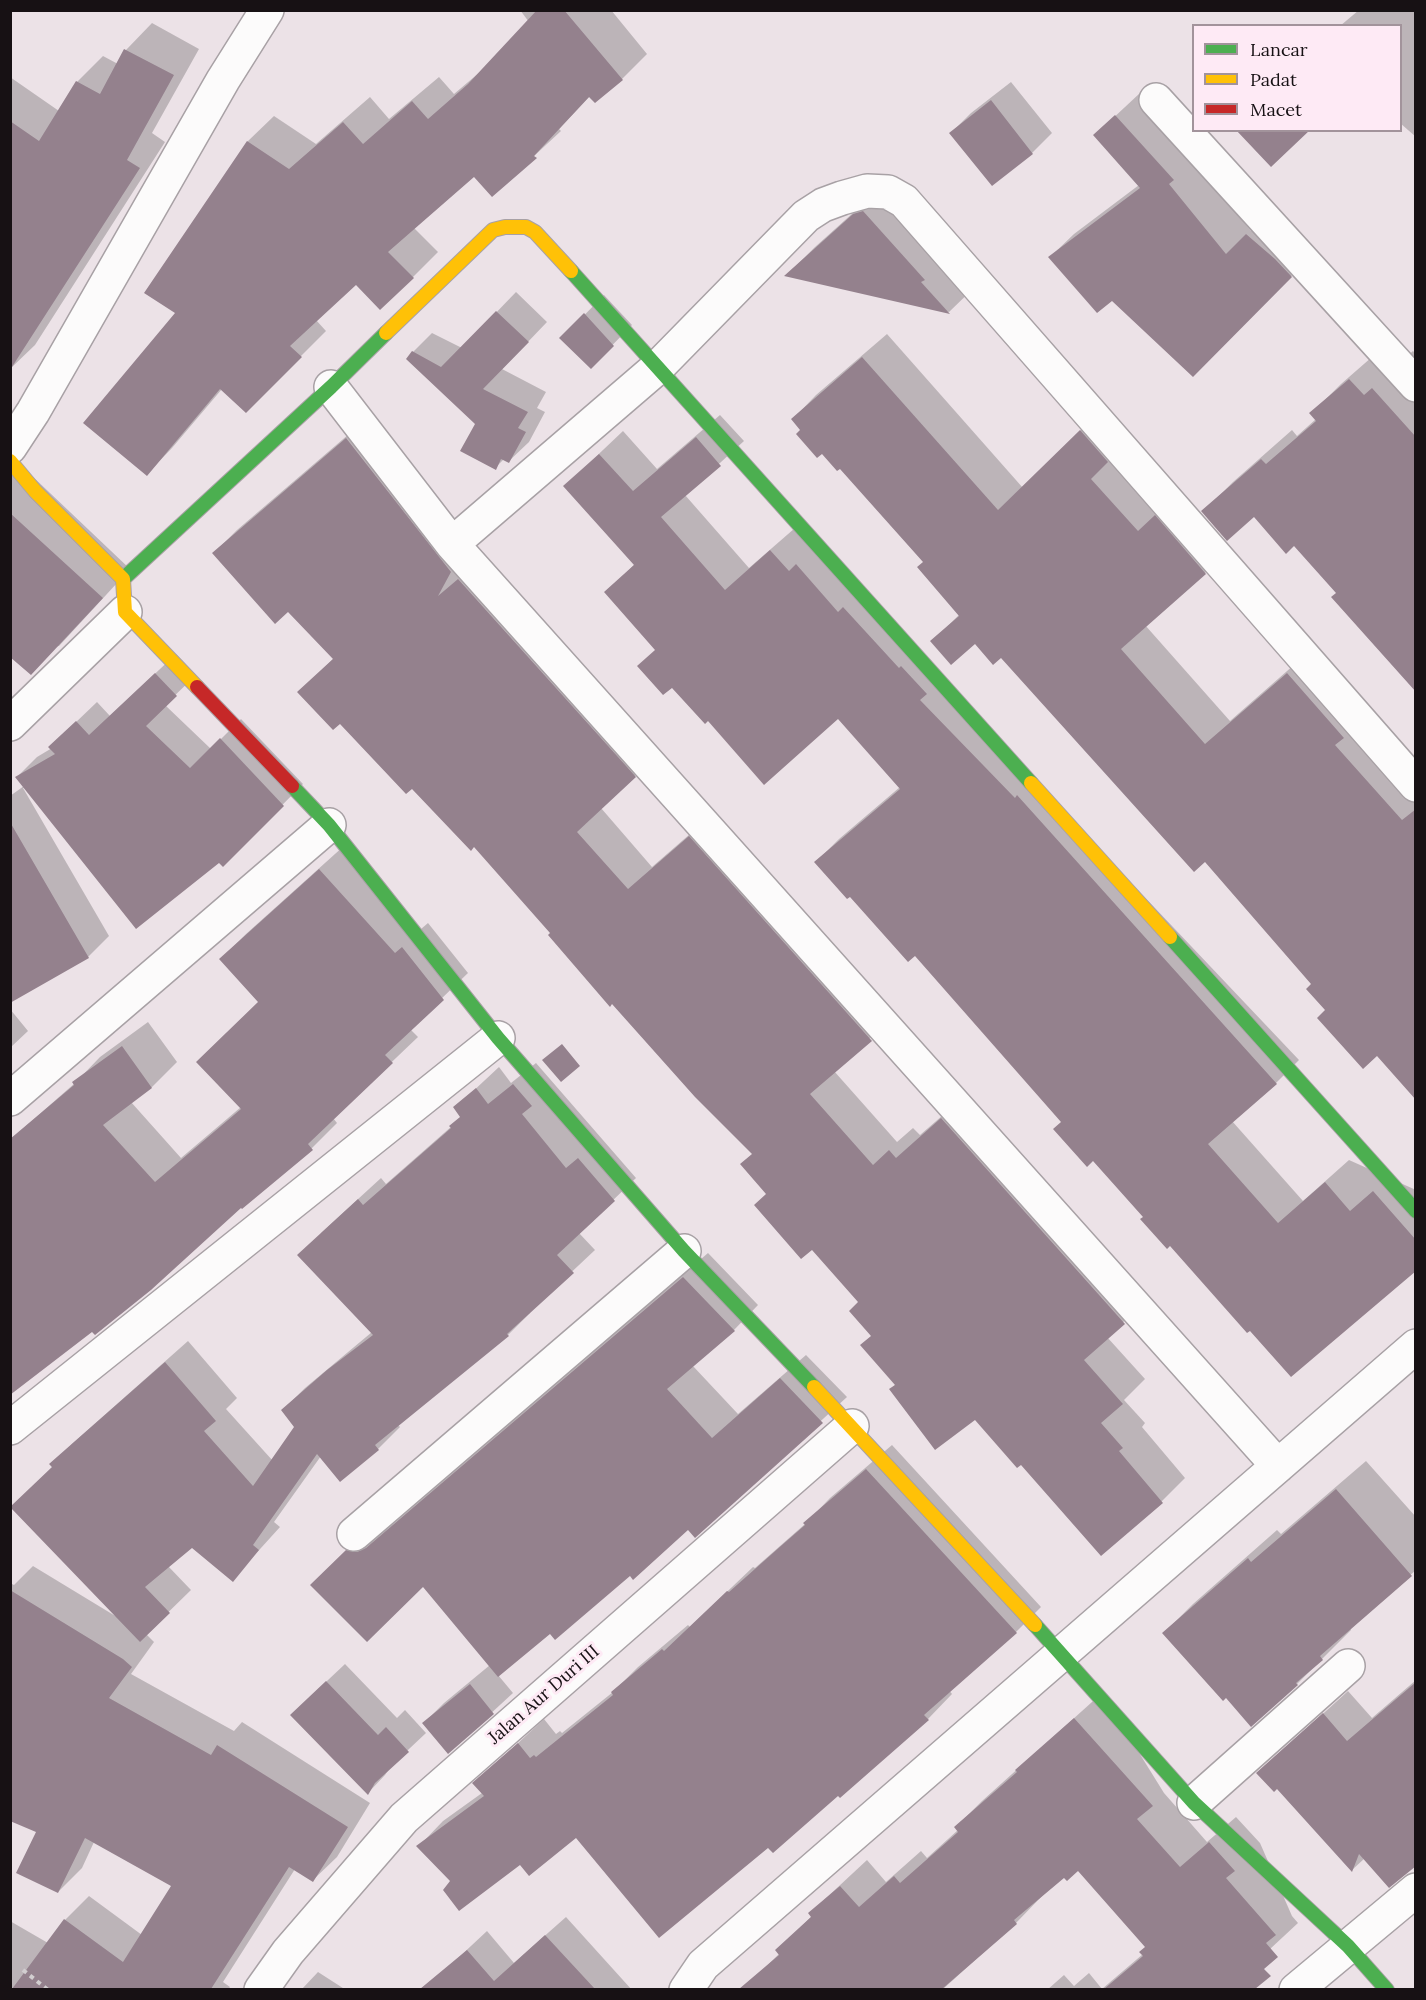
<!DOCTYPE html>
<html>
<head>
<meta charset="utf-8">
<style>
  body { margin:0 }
  #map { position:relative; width:1426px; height:2000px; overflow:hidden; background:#ece2e7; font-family:Lora,serif }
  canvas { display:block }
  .frame { position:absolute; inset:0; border:12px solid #171114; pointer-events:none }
  .legend { position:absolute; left:1192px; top:24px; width:210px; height:108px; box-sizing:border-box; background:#feeaf5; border:2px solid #a2939b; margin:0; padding:8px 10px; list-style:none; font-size:18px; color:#171114 }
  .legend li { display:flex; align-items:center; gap:12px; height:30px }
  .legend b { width:30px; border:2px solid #a2939b }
</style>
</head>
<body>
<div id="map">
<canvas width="1426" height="2000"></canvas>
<div class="frame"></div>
<ul class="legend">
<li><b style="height:8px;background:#4caf50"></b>Lancar</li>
<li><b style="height:8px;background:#ffc107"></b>Padat</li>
<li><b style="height:8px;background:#c62828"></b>Macet</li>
</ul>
</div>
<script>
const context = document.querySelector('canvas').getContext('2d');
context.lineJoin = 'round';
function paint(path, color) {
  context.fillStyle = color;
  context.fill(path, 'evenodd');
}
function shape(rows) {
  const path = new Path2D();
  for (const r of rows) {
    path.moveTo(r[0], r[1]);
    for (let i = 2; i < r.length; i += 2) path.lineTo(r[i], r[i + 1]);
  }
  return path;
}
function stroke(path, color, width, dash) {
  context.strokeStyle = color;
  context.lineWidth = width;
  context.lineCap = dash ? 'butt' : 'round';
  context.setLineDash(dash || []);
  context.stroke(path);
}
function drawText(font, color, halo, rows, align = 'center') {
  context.font = font + ' Lora,serif';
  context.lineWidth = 6;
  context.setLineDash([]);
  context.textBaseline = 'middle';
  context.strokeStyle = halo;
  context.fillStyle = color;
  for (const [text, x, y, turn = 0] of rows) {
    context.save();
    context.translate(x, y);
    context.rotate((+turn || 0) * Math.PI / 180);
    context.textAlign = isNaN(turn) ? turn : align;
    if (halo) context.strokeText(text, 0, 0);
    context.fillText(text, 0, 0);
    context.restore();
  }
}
paint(shape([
  [520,10,611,10,647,54,622,79,590,96,559,129,561,131,492,195,474,175,414,228,438,252,413,277,356,283,316,320,326,331,246,411,222,389,172,448,147,474,177,313,146,292,248,141,274,116,316,144,370,97,389,119,439,77,454,94,487,66,529,22],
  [1359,10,1416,10,1416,137,1400,123,1400,26,1340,26],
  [152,23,199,49,152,133,165,142,35,345,10,369,10,77,59,111,77,82,103,56,118,64,126,50],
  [1011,82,1052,133,1032,153,992,184,951,133,971,113],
  [1140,93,1197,155,1192,160,1251,231,1271,211,1315,252,1193,375,1112,299,1050,257,1074,234,1139,185,1095,135],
  [883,186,978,284,949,312,787,275,815,247],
  [516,292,547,322,502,369,546,392,537,408,545,412,529,442,509,461,504,459,495,468,477,424,413,352,432,333,462,348],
  [604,295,632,325,591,367,562,338],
  [887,334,1023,488,1104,407,1229,549,1205,573,1145,625,1230,721,1311,650,1416,785,1416,1097,1377,1054,1327,1010,1313,984,1205,860,1002,656,975,642,932,641,960,614,924,562,840,467,793,419,816,395],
  [1380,350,1394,367,1413,351,1416,354,1416,690,1338,592,1295,544,1254,515,1203,512,1233,482,1292,430,1297,436,1316,419,1311,414,1341,384],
  [720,415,744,441,685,495,749,568,795,528,1299,1060,1276,1083,1232,1121,1303,1201,1349,1160,1416,1190,1416,1269,1145,1216,915,954,816,862,839,839,900,787,838,717,656,649,606,592,635,564,565,486,623,431,657,469],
  [370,416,474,547,458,578,482,556,658,753,601,808,652,867,713,814,894,1016,834,1071,897,1142,913,1128,920,1135,965,1096,1148,1299,1107,1337,1145,1379,1124,1400,1145,1423,1142,1427,1185,1478,1161,1502,1021,1463,975,1418,891,1389,896,1384,873,1335,860,1302,768,1193,753,1153,552,933,475,845,340,722,299,692,334,658,288,610,214,553,237,530],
  [10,455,130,569,59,646,10,655],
  [176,654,196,675,165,705,211,749,241,719,303,784,223,865,219,861,25,787,23,788,109,936,88,957,10,1001,10,796,24,786,17,777,37,757,52,748,50,747,97,702,110,716],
  [345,845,421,929,428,923,468,973,410,1029,418,1037,333,1118,337,1123,312,1148,241,1206,150,1289,10,1140,75,1083,100,1057,148,1022,177,1062,152,1087,131,1102,181,1158,241,1107,259,1002,221,959,246,934],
  [10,1009,28,1031,10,1048],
  [536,1063,636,1178,579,1233,595,1250,529,1312,530,1313,508,1335,398,1425,400,1427,378,1449,321,1456,274,1522,280,1527,232,1580,192,1546,168,1566,191,1590,146,1634,154,1642,131,1674,234,1731,242,1722,370,1803,337,1857,313,1880,295,1869,223,1982,230,1987,228,1990,10,1990,10,1921,48,1943,65,1920,89,1896,142,1935,173,1885,94,1842,82,1868,58,1892,38,1831,10,1760,10,1583,14,1585,33,1566,117,1617,51,1465,73,1443,188,1341,237,1398,226,1409,273,1461,296,1427,283,1410,305,1388,372,1332,321,1233,381,1178,386,1184,452,1126,462,1116,455,1108,499,1067,511,1083],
  [708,1253,758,1305,734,1330,692,1365,738,1414,806,1355,847,1397,695,1536,688,1528,630,1574,550,1631,498,1675,513,1693,449,1752,424,1723,444,1703,490,1665,423,1585,312,1585,372,1526,383,1528,393,1524],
  [892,1445,1041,1607,1016,1632,949,1690,952,1694,928,1719,838,1793,769,1846,576,1836,520,1863,452,1881,419,1846,443,1821,482,1793,475,1783,544,1719,556,1734,560,1731,562,1733,613,1692,638,1667,688,1625,690,1627,753,1567,755,1568,805,1524,830,1498],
  [1366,1461,1416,1517,1416,1570,1350,1628,1351,1630,1297,1684,1164,1633,1193,1604,1277,1530,1281,1534],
  [345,1664,397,1718,405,1710,426,1733,391,1766,385,1775,368,1793,310,1697],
  [1416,1680,1416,1863,1365,1858,1352,1870,1278,1786,1258,1773,1348,1691,1372,1718],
  [1102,1693,1164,1793,1207,1842,1236,1817,1260,1843,1292,1916,1298,1923,1226,1990,1047,1990,1064,1975,1074,1986,1089,1973,1102,1989,1143,1954,1147,1946,1078,1869,1064,1875,1041,1895,1042,1896,1016,1923,942,1990,748,1990,745,1987,780,1953,777,1950,812,1916,810,1913,867,1860,886,1882,921,1851,927,1858,958,1830,956,1827,982,1801],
  [566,1917,632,1990,455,1990,441,1974,487,1931,514,1963],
  [318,1972,346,1990,301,1990]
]), '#0003');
paint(shape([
  [537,10,564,10,623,80,595,103,589,97,534,156,537,158,492,197,474,177,388,252,414,278,380,310,356,285,290,346,302,357,246,413,220,389,147,476,83,423,175,313,144,293,247,141,289,169,343,122,363,144,412,101,428,119,468,84],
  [124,49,174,75,127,160,140,168,10,370,10,121,39,141,76,81,100,94],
  [991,100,1033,154,992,186,949,133],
  [1115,115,1174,180,1169,184,1226,254,1246,234,1275,259,1292,277,1193,377,1112,301,1097,313,1048,257,1140,188,1093,135],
  [1236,130,1310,130,1271,167],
  [863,211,925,280,921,282,950,314,784,276,853,214],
  [496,311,529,342,483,389,528,412,518,428,526,432,509,463,501,459,496,470,460,451,475,424,406,359,412,351,441,367],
  [584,313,614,346,591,369,559,338],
  [862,357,998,510,1080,430,1108,462,1091,479,1138,531,1155,515,1206,574,1121,649,1205,744,1287,673,1344,738,1335,745,1402,820,1416,809,1416,1100,1377,1056,1363,1069,1317,1018,1325,1010,1306,989,1311,984,1205,862,1194,872,1001,658,993,665,975,644,951,665,930,641,959,616,917,567,923,562,840,469,837,471,822,454,817,458,796,434,800,430,791,419],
  [1349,379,1364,395,1372,388,1416,437,1416,692,1331,597,1336,593,1294,546,1286,554,1254,517,1227,541,1201,511,1261,459,1266,464,1316,421,1309,413],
  [696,437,721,466,661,517,725,590,770,550,789,571,796,564,838,612,843,607,899,668,901,666,927,694,920,700,1015,798,1017,795,1277,1084,1208,1144,1278,1223,1325,1182,1350,1211,1373,1191,1416,1240,1416,1271,1291,1377,1250,1331,1247,1333,1170,1246,1167,1249,1140,1219,1143,1217,1093,1161,1087,1167,1053,1129,1061,1122,915,956,908,962,850,897,847,899,814,862,900,789,838,719,764,785,708,721,705,724,672,688,663,695,637,666,655,650,604,592,634,565,563,486,599,454,633,491],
  [346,438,451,572,438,596,458,579,636,777,577,832,628,889,689,836,872,1041,810,1094,873,1165,889,1150,896,1158,941,1118,1125,1324,1084,1360,1123,1404,1101,1423,1123,1448,1119,1451,1163,1503,1101,1556,1021,1465,1017,1468,975,1420,935,1450,889,1389,895,1385,860,1345,871,1336,849,1311,858,1302,812,1250,801,1259,754,1205,766,1194,740,1164,752,1154,695,1097,612,1004,610,1007,548,935,550,933,474,847,471,851,412,789,406,794,340,724,333,730,297,692,333,659,288,612,275,624,212,553],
  [10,513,103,598,31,675,10,657],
  [155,673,177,696,146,726,190,768,220,738,284,806,223,867,219,863,136,929,15,777,55,754,48,747,76,721,89,735],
  [10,822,89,958,10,1003],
  [319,869,395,953,402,947,444,1000,385,1055,393,1063,308,1144,313,1150,242,1209,241,1208,151,1290,95,1335,92,1332,10,1395,10,1139,74,1085,72,1082,122,1046,152,1088,103,1125,155,1182,241,1109,196,1062,258,1002,219,959],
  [562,1044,580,1066,561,1082,542,1060],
  [513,1084,532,1106,522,1114,566,1168,578,1158,615,1201,557,1255,574,1273,507,1334,509,1336,375,1445,379,1450,340,1482,317,1454,253,1545,259,1550,233,1582,192,1548,145,1587,170,1613,140,1642,10,1507,52,1467,49,1464,165,1362,216,1421,204,1431,253,1486,294,1427,281,1410,327,1370,373,1335,297,1255,358,1199,363,1205,451,1128,449,1126,460,1117,453,1107,476,1088,488,1104],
  [683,1277,735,1331,667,1389,712,1438,780,1378,823,1423,695,1538,688,1530,633,1580,630,1576,555,1640,550,1634,498,1677,423,1587,367,1642,310,1585,346,1550,357,1552,366,1548],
  [866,1469,1017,1633,924,1715,929,1720,840,1798,838,1796,773,1853,768,1848,659,1938,576,1838,529,1876,520,1865,459,1911,443,1890,450,1881,416,1846,484,1796,472,1783,518,1743,530,1758,534,1755,536,1757,613,1695,611,1692,662,1649,664,1651,727,1591,729,1592,782,1545,805,1525,803,1523],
  [1336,1489,1412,1576,1320,1656,1323,1660,1296,1683,1298,1685,1251,1727,1226,1698,1223,1701,1162,1633,1248,1558,1251,1562],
  [10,1590,123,1659,132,1667,109,1698,211,1755,217,1745,348,1827,313,1882,289,1867,211,1989,12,1989,64,1919,123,1962,171,1886,85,1838,58,1893,16,1873,36,1832,10,1821],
  [326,1681,378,1735,386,1727,409,1752,375,1783,368,1795,290,1715],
  [1416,1682,1416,1866,1389,1888,1359,1854,1352,1872,1277,1789,1274,1792,1256,1773,1323,1713,1347,1741],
  [470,1684,494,1714,448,1754,422,1723],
  [1074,1718,1153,1806,1137,1819,1180,1867,1209,1842,1235,1871,1226,1878,1276,1935,1266,1943,1278,1957,1264,1969,1271,1976,1255,1989,1104,1989,1143,1956,1139,1952,1145,1947,1078,1871,1067,1881,1064,1878,1014,1920,1017,1924,942,1989,739,1989,779,1955,775,1950,811,1917,808,1913,840,1886,859,1907,894,1876,900,1883,958,1832,954,1827,1017,1772,1015,1770],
  [545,1935,595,1989,420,1989,467,1950,494,1981]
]), '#94818d');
const street = shape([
  [1156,100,1416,385],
  [331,387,452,544,1278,1466],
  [10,447,33,412,223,80,267,10],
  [452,544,658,367,806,216,823,205,842,198,867,191,888,192,904,201,1416,785],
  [10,724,125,612],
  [10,1099,329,825],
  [10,1428,498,1038],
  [354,1534,684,1251],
  [1194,1803,1348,1666],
  [261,1990,288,1952,404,1818,852,1426],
  [686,1990,703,1965,1416,1346],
  [1296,1990,1416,1890]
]);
const fast = shape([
  [571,271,1031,783],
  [123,579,331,387,386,333],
  [292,786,329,825,498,1038,684,1251,814,1387],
  [1170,937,1416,1211],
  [1035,1625,1194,1803,1348,1946,1387,1990]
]);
const slow = shape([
  [386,333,493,230,505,227,526,227,535,232,571,271],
  [10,461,35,491,123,579,125,612,197,687],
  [1031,783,1170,937],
  [814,1387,1035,1625]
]);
const jam = shape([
  [197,687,292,786]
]);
stroke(street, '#a8a1a5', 36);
stroke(fast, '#a8a1a5', 16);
stroke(slow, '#a8a1a5', 16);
stroke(jam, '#a8a1a5', 16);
stroke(shape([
  [23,1970,48,1990]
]), '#d2ced0', 4, [4.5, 4.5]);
stroke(street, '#fcfbfb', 33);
stroke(fast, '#4caf50', 14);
stroke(slow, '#ffc107', 14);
stroke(jam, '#c62828', 14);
drawText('18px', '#171114', '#feeaf5', [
  ["Jalan Aur Duri III",544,1695,-41]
]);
</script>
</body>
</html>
